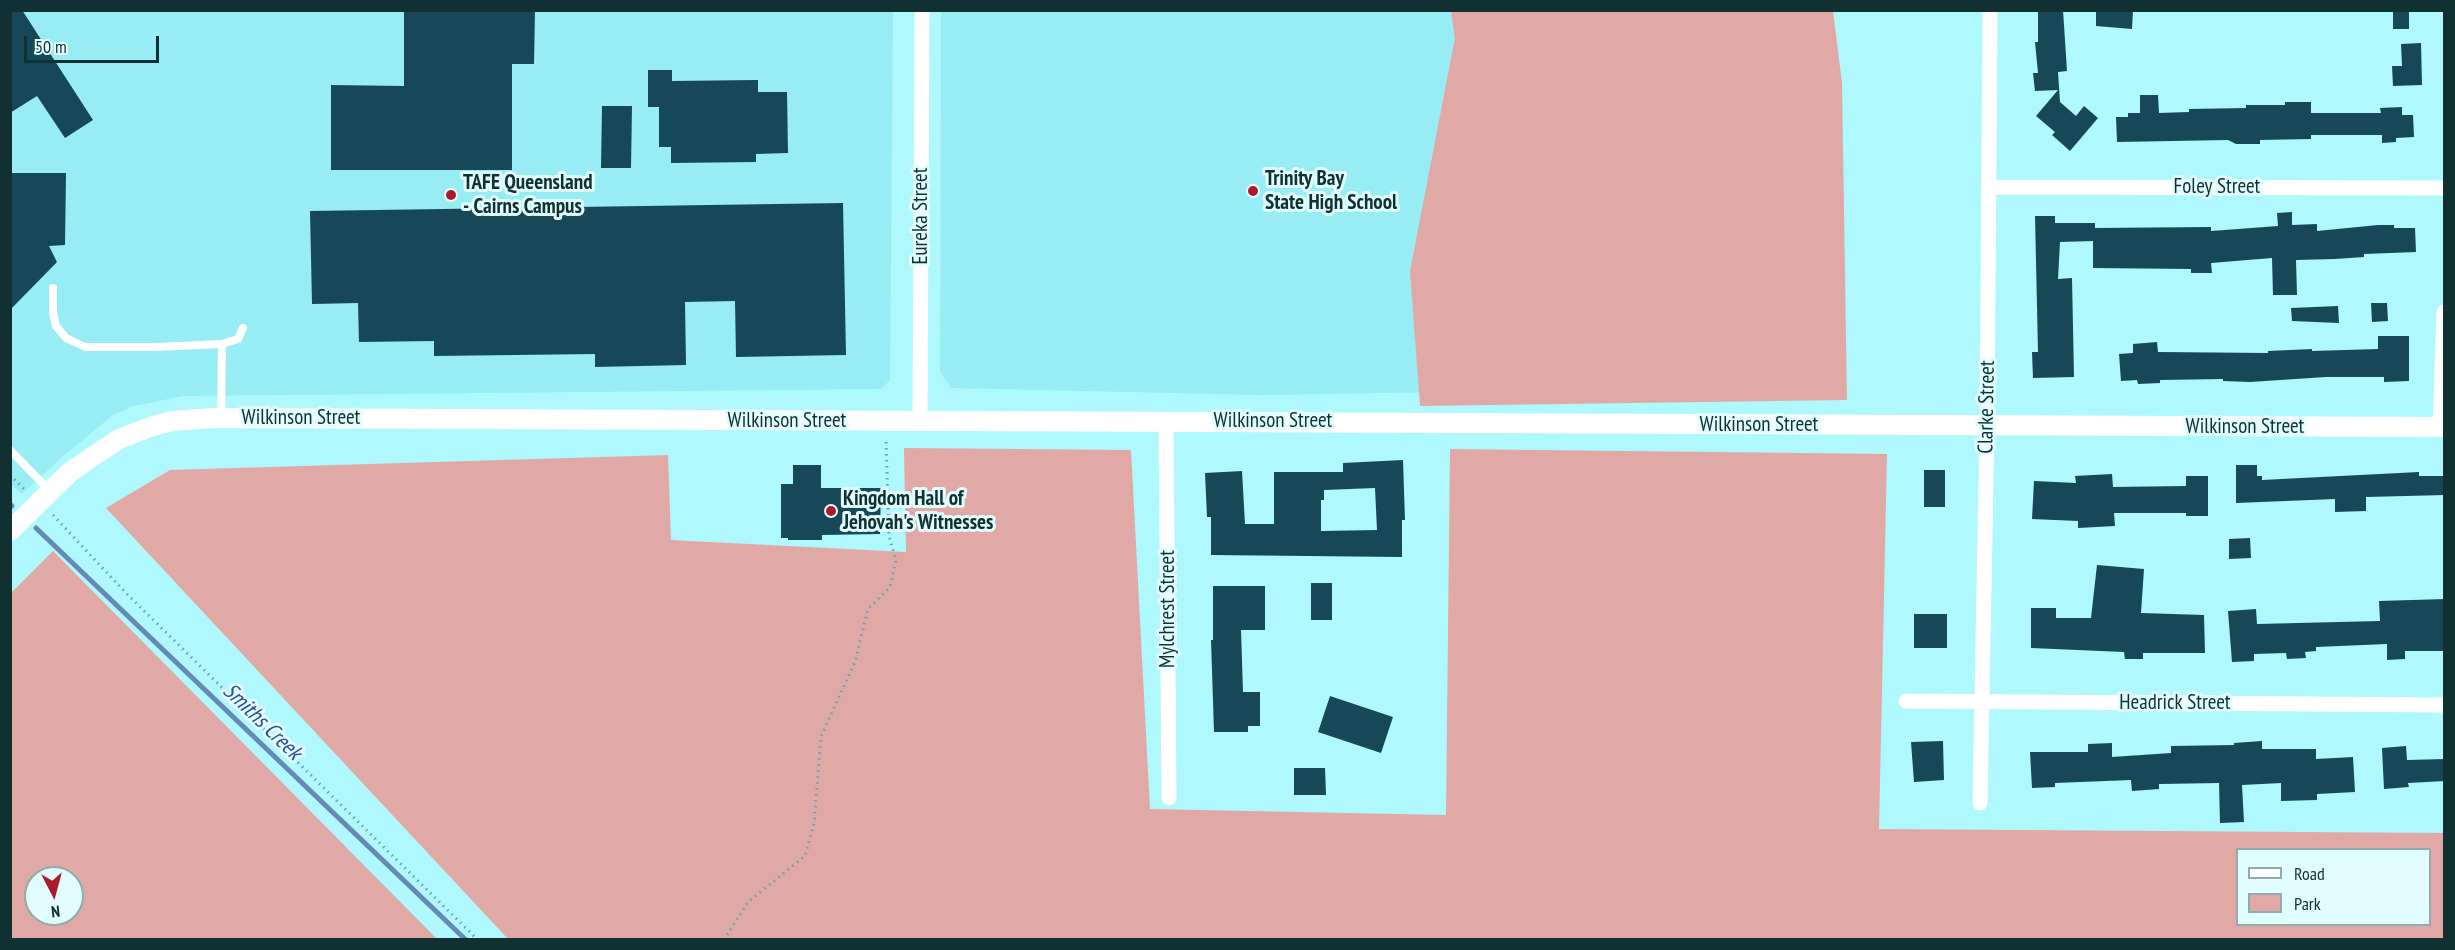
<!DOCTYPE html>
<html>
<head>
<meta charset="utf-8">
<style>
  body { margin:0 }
  #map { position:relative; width:2455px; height:950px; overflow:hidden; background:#aff8fe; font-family:"PT Sans Narrow",sans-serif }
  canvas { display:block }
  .frame { position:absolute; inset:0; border:12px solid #113032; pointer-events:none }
  .legend { position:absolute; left:2236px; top:848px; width:195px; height:78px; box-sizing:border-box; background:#e1fdff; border:2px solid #8eabad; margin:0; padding:8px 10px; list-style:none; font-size:18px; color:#113032 }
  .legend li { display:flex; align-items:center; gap:12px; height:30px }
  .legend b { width:30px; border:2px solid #8eabad }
  .north { position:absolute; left:24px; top:866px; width:60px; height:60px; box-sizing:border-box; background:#e1fdff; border:2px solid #8eabad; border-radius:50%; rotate:174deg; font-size:16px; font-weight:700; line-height:24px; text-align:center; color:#113032 }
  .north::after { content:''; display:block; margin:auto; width:21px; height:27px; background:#ad1a2b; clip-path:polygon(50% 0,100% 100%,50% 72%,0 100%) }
  .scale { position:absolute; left:24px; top:36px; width:135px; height:27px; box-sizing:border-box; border:3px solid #113032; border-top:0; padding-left:8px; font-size:18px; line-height:21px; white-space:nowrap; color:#113032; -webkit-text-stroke:4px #e1fdff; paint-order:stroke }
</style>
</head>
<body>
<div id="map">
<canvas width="2455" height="950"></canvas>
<div class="frame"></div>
<ul class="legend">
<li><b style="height:8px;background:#fff"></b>Road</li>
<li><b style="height:16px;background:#e1a9a6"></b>Park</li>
</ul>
<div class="north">N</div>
<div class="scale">50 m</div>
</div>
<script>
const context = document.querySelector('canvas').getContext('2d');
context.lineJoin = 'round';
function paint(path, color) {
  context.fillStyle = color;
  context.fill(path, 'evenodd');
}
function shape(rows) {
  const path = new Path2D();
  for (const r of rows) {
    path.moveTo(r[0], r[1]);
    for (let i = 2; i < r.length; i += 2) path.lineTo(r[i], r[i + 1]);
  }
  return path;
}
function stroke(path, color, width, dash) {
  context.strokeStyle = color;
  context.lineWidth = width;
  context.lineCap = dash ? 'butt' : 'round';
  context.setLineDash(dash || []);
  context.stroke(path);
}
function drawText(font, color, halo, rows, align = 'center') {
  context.font = font + ' "PT Sans Narrow",sans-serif';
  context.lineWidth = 6;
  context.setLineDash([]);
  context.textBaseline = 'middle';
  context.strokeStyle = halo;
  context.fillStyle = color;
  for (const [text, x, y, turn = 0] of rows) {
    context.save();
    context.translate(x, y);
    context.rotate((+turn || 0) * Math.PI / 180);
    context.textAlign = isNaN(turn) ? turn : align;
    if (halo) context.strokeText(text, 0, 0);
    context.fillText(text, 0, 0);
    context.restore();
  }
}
paint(shape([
  [10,11,893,11,890,380,881,389,184,396,133,406,113,415,62,457,22,494,10,484],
  [941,11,1569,11,1563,390,1261,395,951,388,940,372]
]), '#98ecf3');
paint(shape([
  [1451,11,1833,11,1842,83,1847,400,1420,406,1410,271,1455,38],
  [904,448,1131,450,1150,809,1446,815,1450,449,1887,454,1879,829,2444,833,2444,939,508,939,106,508,170,470,668,455,671,540,906,552],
  [2238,850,2430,850,2430,924,2238,924],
  [53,551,437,939,11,939,11,593],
  [36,878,72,878,72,914,36,914]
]), '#e1a9a6');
stroke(shape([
  [10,504,12,506],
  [36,528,466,940]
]), '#6789b6', 5);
paint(shape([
  [10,10,22,10,93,120,65,138,37,96,10,113],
  [404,10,535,10,534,64,512,64,512,170,331,170,331,85,404,86],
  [2038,10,2063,10,2067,71,2058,72,2060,102,2076,116,2084,106,2098,118,2070,151,2052,135,2055,132,2036,116,2058,90,2035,91,2033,73,2038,73,2035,42,2038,42],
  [2096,10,2133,10,2132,29,2096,26],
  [2393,10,2409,10,2409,29,2393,29],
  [2421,43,2422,85,2393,86,2392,66,2402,66,2401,44],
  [648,70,672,70,672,81,758,80,758,92,787,92,788,153,756,154,756,162,671,163,671,147,659,147,659,107,648,107],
  [2140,95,2158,95,2159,113,2189,112,2189,109,2246,108,2246,105,2285,105,2285,102,2311,102,2311,113,2381,113,2380,108,2402,107,2402,115,2413,115,2414,137,2396,138,2396,142,2382,143,2382,135,2311,135,2311,139,2260,140,2260,144,2236,144,2228,140,2117,142,2116,117,2128,117,2128,113,2140,113],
  [602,106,632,106,631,168,601,168],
  [10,173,66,173,65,245,49,246,57,262,10,310],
  [843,203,846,355,736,357,735,301,685,302,686,365,595,367,595,354,434,356,434,341,359,342,358,303,312,304,310,211],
  [2292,212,2292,225,2317,224,2317,231,2378,225,2394,225,2394,228,2415,228,2416,252,2364,254,2364,257,2335,259,2296,260,2297,295,2273,295,2272,258,2211,263,2212,273,2191,273,2191,269,2093,268,2093,241,2060,242,2058,279,2072,278,2074,377,2033,378,2032,352,2038,352,2035,216,2055,216,2055,223,2095,223,2095,228,2211,227,2211,231,2278,226,2277,213],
  [2371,303,2387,303,2388,321,2372,322],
  [2338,306,2339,323,2292,321,2291,308],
  [2378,336,2409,336,2409,381,2384,382,2384,377,2326,377,2250,382,2223,381,2223,379,2160,380,2160,383,2138,384,2137,380,2121,381,2119,354,2133,353,2133,344,2157,342,2158,352,2268,353,2268,351,2312,349,2312,351,2378,349],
  [1403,460,1405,520,1402,520,1402,557,1211,555,1211,517,1207,517,1205,473,1242,471,1245,524,1274,524,1274,472,1343,472,1343,463],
  [1375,488,1377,530,1321,531,1321,500,1324,500,1324,490],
  [793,465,821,465,821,488,881,488,880,534,822,535,822,540,788,540,788,538,781,538,781,484,793,484],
  [2236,465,2257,465,2257,476,2262,476,2262,480,2419,472,2419,476,2445,476,2445,495,2366,497,2366,511,2335,512,2335,499,2236,503],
  [1924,470,1945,470,1945,507,1924,507],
  [2112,474,2113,487,2186,486,2186,476,2208,476,2208,516,2186,516,2186,513,2114,513,2115,526,2078,528,2078,521,2032,519,2034,481,2076,483,2075,476],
  [2250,538,2251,558,2229,559,2229,539],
  [2097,565,2144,569,2141,613,2204,615,2205,653,2143,653,2143,659,2125,659,2124,652,2031,648,2031,608,2056,608,2056,618,2091,618],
  [1311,583,1332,583,1332,620,1311,620],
  [1213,586,1265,586,1265,630,1241,630,1243,692,1260,692,1260,726,1248,726,1248,732,1214,732,1211,640,1213,640],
  [2445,599,2445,651,2405,651,2405,659,2387,660,2387,644,2316,647,2316,651,2305,652,2306,658,2287,659,2286,653,2254,654,2254,661,2232,662,2228,611,2256,609,2257,624,2380,621,2379,601],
  [1914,614,1947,614,1947,648,1914,648],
  [1330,696,1393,717,1381,753,1318,732],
  [1943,741,1944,780,1914,782,1911,742],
  [2262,741,2262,749,2316,749,2316,759,2353,757,2355,792,2317,794,2317,800,2281,801,2281,783,2242,785,2244,822,2220,823,2219,783,2159,784,2159,789,2132,791,2131,780,2055,783,2055,787,2032,788,2030,752,2088,752,2088,744,2112,743,2112,757,2171,753,2171,746,2234,745,2234,743],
  [2406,746,2407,760,2445,759,2445,781,2408,783,2409,787,2384,789,2382,748],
  [1294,768,1325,768,1326,795,1294,795]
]), '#164858');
stroke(shape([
  [10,475,26,491],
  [53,515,125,592,478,940],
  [724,940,748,902,805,856,814,824,821,736,855,662,868,609,890,587,896,560,889,536,886,439]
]), '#6ca3a8', 3, [1.5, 4.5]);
stroke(shape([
  [53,288,53,313,56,326,66,338,85,347,155,347,222,344,238,339,243,328],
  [221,416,222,344],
  [10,450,49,490]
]), '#fff', 8);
stroke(shape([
  [1989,187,2444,188],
  [1166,420,1169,798],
  [920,422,922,10],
  [2440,427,2444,312],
  [1906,701,2444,705],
  [1980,803,1987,427,1990,10]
]), '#fff', 15);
stroke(shape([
  [10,531,70,472,119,439,153,426,172,421,213,418,2444,427]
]), '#fff', 20);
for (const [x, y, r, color] of [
  [1253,191,6,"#ad1a2b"],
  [451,195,6,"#ad1a2b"],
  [831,511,6,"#ad1a2b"]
]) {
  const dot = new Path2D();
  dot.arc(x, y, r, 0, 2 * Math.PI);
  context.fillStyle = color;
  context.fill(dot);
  stroke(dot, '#e1fdff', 2);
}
drawText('bold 21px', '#113032', '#e1fdff', [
  ["Trinity Bay",1265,179],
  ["State High School",1265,203],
  ["TAFE Queensland",463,183],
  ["- Cairns Campus",463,207],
  ["Kingdom Hall of",843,499],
  ["Jehovah's Witnesses",843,523]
], 'left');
drawText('21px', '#113032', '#e1fdff', [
  ["Foley Street",2217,187],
  ["Eureka Street",921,216,-90],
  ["Clarke Street",1987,407,-89],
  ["Wilkinson Street",301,418],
  ["Wilkinson Street",787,421],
  ["Wilkinson Street",1273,421],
  ["Wilkinson Street",1759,425],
  ["Wilkinson Street",2245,427],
  ["Mylchrest Street",1168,609,-90],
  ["Headrick Street",2175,703]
]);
drawText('italic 22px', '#2a4f9a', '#e1fdff', [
  ["Smiths Creek",262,722,44]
]);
</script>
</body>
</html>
